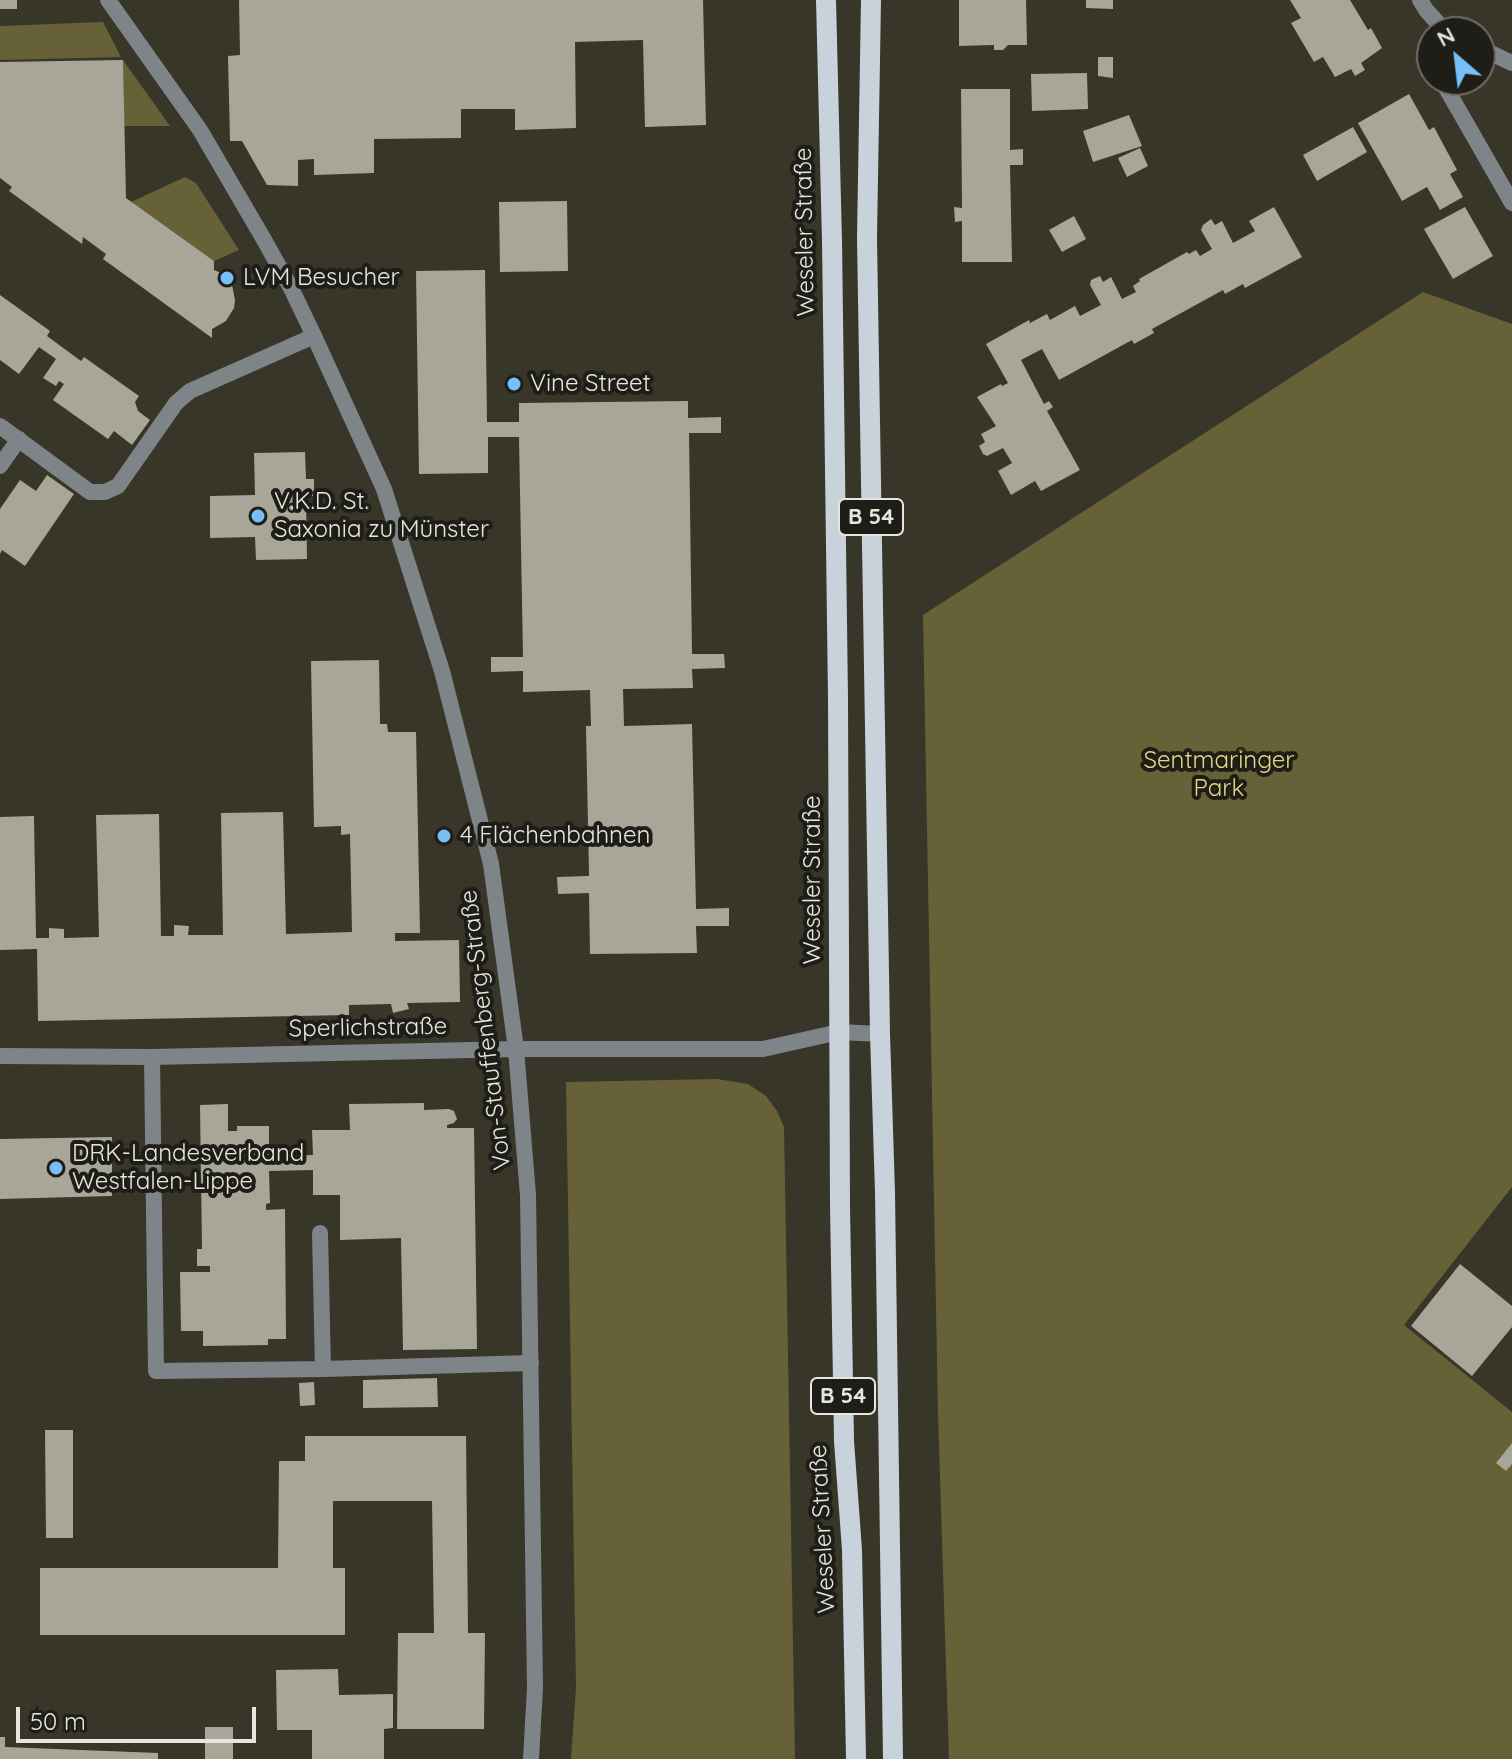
<!DOCTYPE html>
<html>
<head>
<meta charset="utf-8">
<style>
  body { margin:0 }
  #map { position:relative; width:1512px; height:1759px; overflow:hidden; background:#373629; font-family:Quicksand,sans-serif }
  canvas { display:block }
  .north { position:absolute; left:1416px; top:16px; width:80px; height:80px; box-sizing:border-box; background:#1e1d17; border:2px solid #6e6d67; border-radius:50%; rotate:332deg; font-size:22px; font-weight:700; line-height:32px; text-align:center; color:#e7e6de }
  .north::after { content:''; display:block; margin:auto; width:28px; height:36px; background:#77c0f7; clip-path:polygon(50% 0,100% 100%,50% 72%,0 100%) }
  .scale { position:absolute; left:16px; top:1707px; width:240px; height:36px; box-sizing:border-box; border:4px solid #e7e6de; border-top:0; padding-left:10px; font-size:24px; line-height:28px; white-space:nowrap; color:#e7e6de; -webkit-text-stroke:6px #1e1d17; paint-order:stroke }
</style>
</head>
<body>
<div id="map">
<canvas width="1512" height="1759"></canvas>
<div class="north">N</div>
<div class="scale">50 m</div>
</div>
<script>
const context = document.querySelector('canvas').getContext('2d');
context.lineJoin = 'round';
function paint(path, color) {
  context.fillStyle = color;
  context.fill(path, 'evenodd');
}
function shape(rows) {
  const path = new Path2D();
  for (const r of rows) {
    path.moveTo(r[0], r[1]);
    for (let i = 2; i < r.length; i += 2) path.lineTo(r[i], r[i + 1]);
  }
  return path;
}
function stroke(path, color, width, dash) {
  context.strokeStyle = color;
  context.lineWidth = width;
  context.lineCap = dash ? 'butt' : 'round';
  context.setLineDash(dash || []);
  context.stroke(path);
}
function drawText(font, color, halo, rows, align = 'center') {
  context.font = font + ' Quicksand,sans-serif';
  context.lineWidth = 8;
  context.setLineDash([]);
  context.textBaseline = 'middle';
  context.strokeStyle = halo;
  context.fillStyle = color;
  for (const [text, x, y, turn = 0] of rows) {
    context.save();
    context.translate(x, y);
    context.rotate((+turn || 0) * Math.PI / 180);
    context.textAlign = isNaN(turn) ? turn : align;
    if (halo) context.strokeText(text, 0, 0);
    context.fillText(text, 0, 0);
    context.restore();
  }
}
paint(shape([
  [103,22,121,57,0,60,0,26],
  [123,60,170,126,124,126],
  [185,177,196,183,239,250,214,261,131,202],
  [1423,292,1512,324,1512,1187,1404,1325,1512,1412,1512,1759,949,1759,938,1414,923,615],
  [717,1079,748,1084,766,1096,777,1111,784,1127,795,1759,571,1759,576,1688,566,1082]
]), '#676138');
paint(shape([
  [0,0,17,0,17,9,0,9],
  [239,0,703,0,706,125,645,127,643,40,575,42,576,128,515,130,515,109,461,109,461,138,374,139,374,173,314,175,314,159,298,160,298,186,267,185,242,141,230,141,228,56,240,55],
  [959,0,1026,0,1027,45,1008,45,1003,50,994,50,994,45,959,46],
  [1086,0,1113,0,1113,9,1086,8],
  [1290,0,1350,0,1368,30,1371,28,1382,48,1361,63,1365,70,1355,76,1351,69,1335,77,1323,57,1314,62,1291,23,1301,18],
  [1098,57,1113,57,1113,78,1098,76],
  [123,60,126,198,214,261,214,270,221,273,232,285,235,300,234,308,226,321,212,329,212,338,103,259,106,254,83,237,82,244,9,191,12,187,0,178,0,62],
  [1087,73,1088,109,1032,111,1031,74],
  [961,89,1010,89,1010,150,1023,149,1023,165,1010,165,1012,262,962,262,962,221,955,222,954,207,962,208],
  [1409,94,1429,130,1434,127,1457,170,1450,174,1463,197,1440,210,1427,187,1402,201,1358,123],
  [1129,115,1142,146,1093,162,1083,131],
  [1353,127,1367,152,1317,181,1303,155],
  [1140,148,1148,166,1127,177,1118,158],
  [567,201,568,271,500,272,499,202],
  [1274,207,1302,257,1245,288,1243,284,1225,294,1223,290,1152,329,1154,333,1134,344,1132,340,1059,380,1042,349,1021,360,1044,404,1049,401,1053,407,1047,411,1080,470,1041,491,1035,481,1011,495,998,471,1012,463,1003,448,987,456,983,454,979,446,985,442,981,434,996,426,977,397,1001,384,1002,386,1008,383,986,344,1029,320,1030,323,1047,314,1050,320,1075,306,1080,316,1101,305,1090,285,1091,280,1100,276,1103,282,1111,277,1122,299,1136,292,1133,286,1140,281,1139,279,1187,252,1189,254,1196,250,1200,256,1212,249,1201,230,1203,225,1211,219,1215,225,1222,221,1233,243,1255,231,1249,221],
  [1465,207,1493,256,1453,279,1424,229],
  [1074,216,1086,239,1062,252,1049,230],
  [485,270,487,422,519,422,519,403,688,401,688,418,721,417,721,433,689,433,692,654,724,654,725,668,692,669,693,688,623,689,624,726,692,724,696,909,729,908,729,926,696,926,697,953,590,954,589,893,558,894,557,877,589,876,589,874,586,726,591,726,590,690,523,692,523,671,491,672,491,657,523,657,519,437,488,437,488,473,419,474,416,271],
  [0,295,50,331,47,336,81,361,84,357,139,396,135,402,138,411,150,420,132,445,114,431,108,439,53,400,64,384,59,381,56,386,43,378,56,359,39,347,19,374,0,360],
  [305,452,306,479,314,479,314,496,306,496,307,559,256,560,255,537,210,538,210,496,255,495,254,453],
  [47,475,74,494,25,566,2,550,0,554,0,509,20,480,36,491],
  [379,660,380,724,387,724,388,732,416,732,420,933,395,933,395,941,459,940,460,1002,407,1003,409,1009,393,1013,391,1004,349,1005,349,1015,38,1021,37,949,0,950,0,817,34,816,36,938,49,938,49,928,64,929,64,938,99,937,96,815,159,814,161,936,174,936,174,925,189,926,188,935,223,935,221,813,283,812,286,934,352,932,350,834,341,835,341,826,314,827,311,661],
  [424,1103,424,1110,449,1109,454,1111,457,1119,454,1123,447,1125,447,1128,474,1128,477,1349,403,1350,401,1238,340,1240,340,1195,313,1195,313,1170,269,1171,270,1203,266,1204,266,1210,285,1209,286,1339,268,1339,268,1345,203,1346,203,1331,181,1331,180,1272,210,1272,210,1266,197,1266,197,1249,202,1249,200,1105,228,1104,228,1131,237,1131,237,1126,269,1126,269,1156,313,1155,312,1130,350,1130,349,1104],
  [112,1137,112,1196,0,1199,0,1139],
  [1460,1264,1512,1306,1512,1327,1472,1376,1411,1326],
  [437,1378,438,1407,363,1408,363,1380],
  [314,1382,315,1405,300,1406,299,1383],
  [45,1430,73,1430,73,1538,46,1538],
  [305,1436,466,1436,468,1633,485,1633,484,1729,397,1729,398,1633,434,1633,432,1501,333,1501,333,1568,345,1568,345,1635,40,1635,40,1568,278,1568,279,1461,305,1461],
  [1512,1443,1512,1464,1506,1471,1496,1463],
  [338,1669,339,1695,393,1694,393,1728,384,1729,384,1759,312,1759,312,1730,277,1730,276,1670],
  [205,1727,233,1727,233,1759,205,1759],
  [0,1737,5,1737,5,1747,158,1753,158,1759,0,1759]
]), '#a8a698');
stroke(shape([
  [152,1057,156,1371,323,1369,320,1233],
  [323,1369,531,1363]
]), '#7e8488', 16);
stroke(shape([
  [108,0,200,130,263,238,291,288,314,336,384,489,442,671,491,864,516,1049,528,1195,535,1688,531,1759],
  [1420,0,1426,10,1446,32],
  [1480,48,1512,63],
  [1443,80,1446,88,1512,203],
  [0,426,90,492,105,492,118,486,176,403,190,391,314,336],
  [0,466,19,439],
  [0,1056,152,1057,516,1049,763,1049,839,1032,880,1034]
]), '#7e8488', 16);
stroke(shape([
  [826,0,832,241,838,698,840,1206,844,1441,852,1550,856,1759],
  [871,0,867,238,880,1034,885,1192,893,1759]
]), '#c7d2db', 20);
for (const [x, y, r, color] of [
  [227,278,8,"#77c0f7"],
  [514,384,8,"#77c0f7"],
  [258,516,8,"#77c0f7"],
  [444,836,8,"#77c0f7"],
  [56,1168,8,"#77c0f7"]
]) {
  const dot = new Path2D();
  dot.arc(x, y, r, 0, 2 * Math.PI);
  context.fillStyle = color;
  context.fill(dot);
  stroke(dot, '#1e1d17', 3);
}
for (const [x, y, w] of [
  [871,517,64],
  [843,1396,64]
]) {
  const box = new Path2D();
  box.roundRect(x - w / 2, y - 18, w, 36, 6);
  context.fillStyle = '#1e1d17';
  context.fill(box);
  stroke(box, '#e7e6de', 2);
}
drawText('bold 22px', '#e7e6de', null, [
  ["B 54",871,517],
  ["B 54",843,1396]
]);
drawText('24px', '#e7e6de', '#1e1d17', [
  ["Weseler Straße",805,232,-91],
  ["Weseler Straße",813,880,-90],
  ["Sperlichstraße",368,1028,-1],
  ["Von-Stauffenberg-Straße",486,1030,-97],
  ["Weseler Straße",823,1529,-93]
]);
drawText('24px', '#e7e6de', '#1e1d17', [
  ["LVM Besucher",243,278],
  ["Vine Street",530,384],
  ["V.K.D. St.",274,502],
  ["Saxonia zu Münster",274,530],
  ["4 Flächenbahnen",460,836],
  ["DRK-Landesverband",72,1154],
  ["Westfalen-Lippe",72,1182]
], 'left');
drawText('24px', '#e5d783', '#1e1d17', [
  ["Sentmaringer",1219,761],
  ["Park",1219,789]
]);
</script>
</body>
</html>
